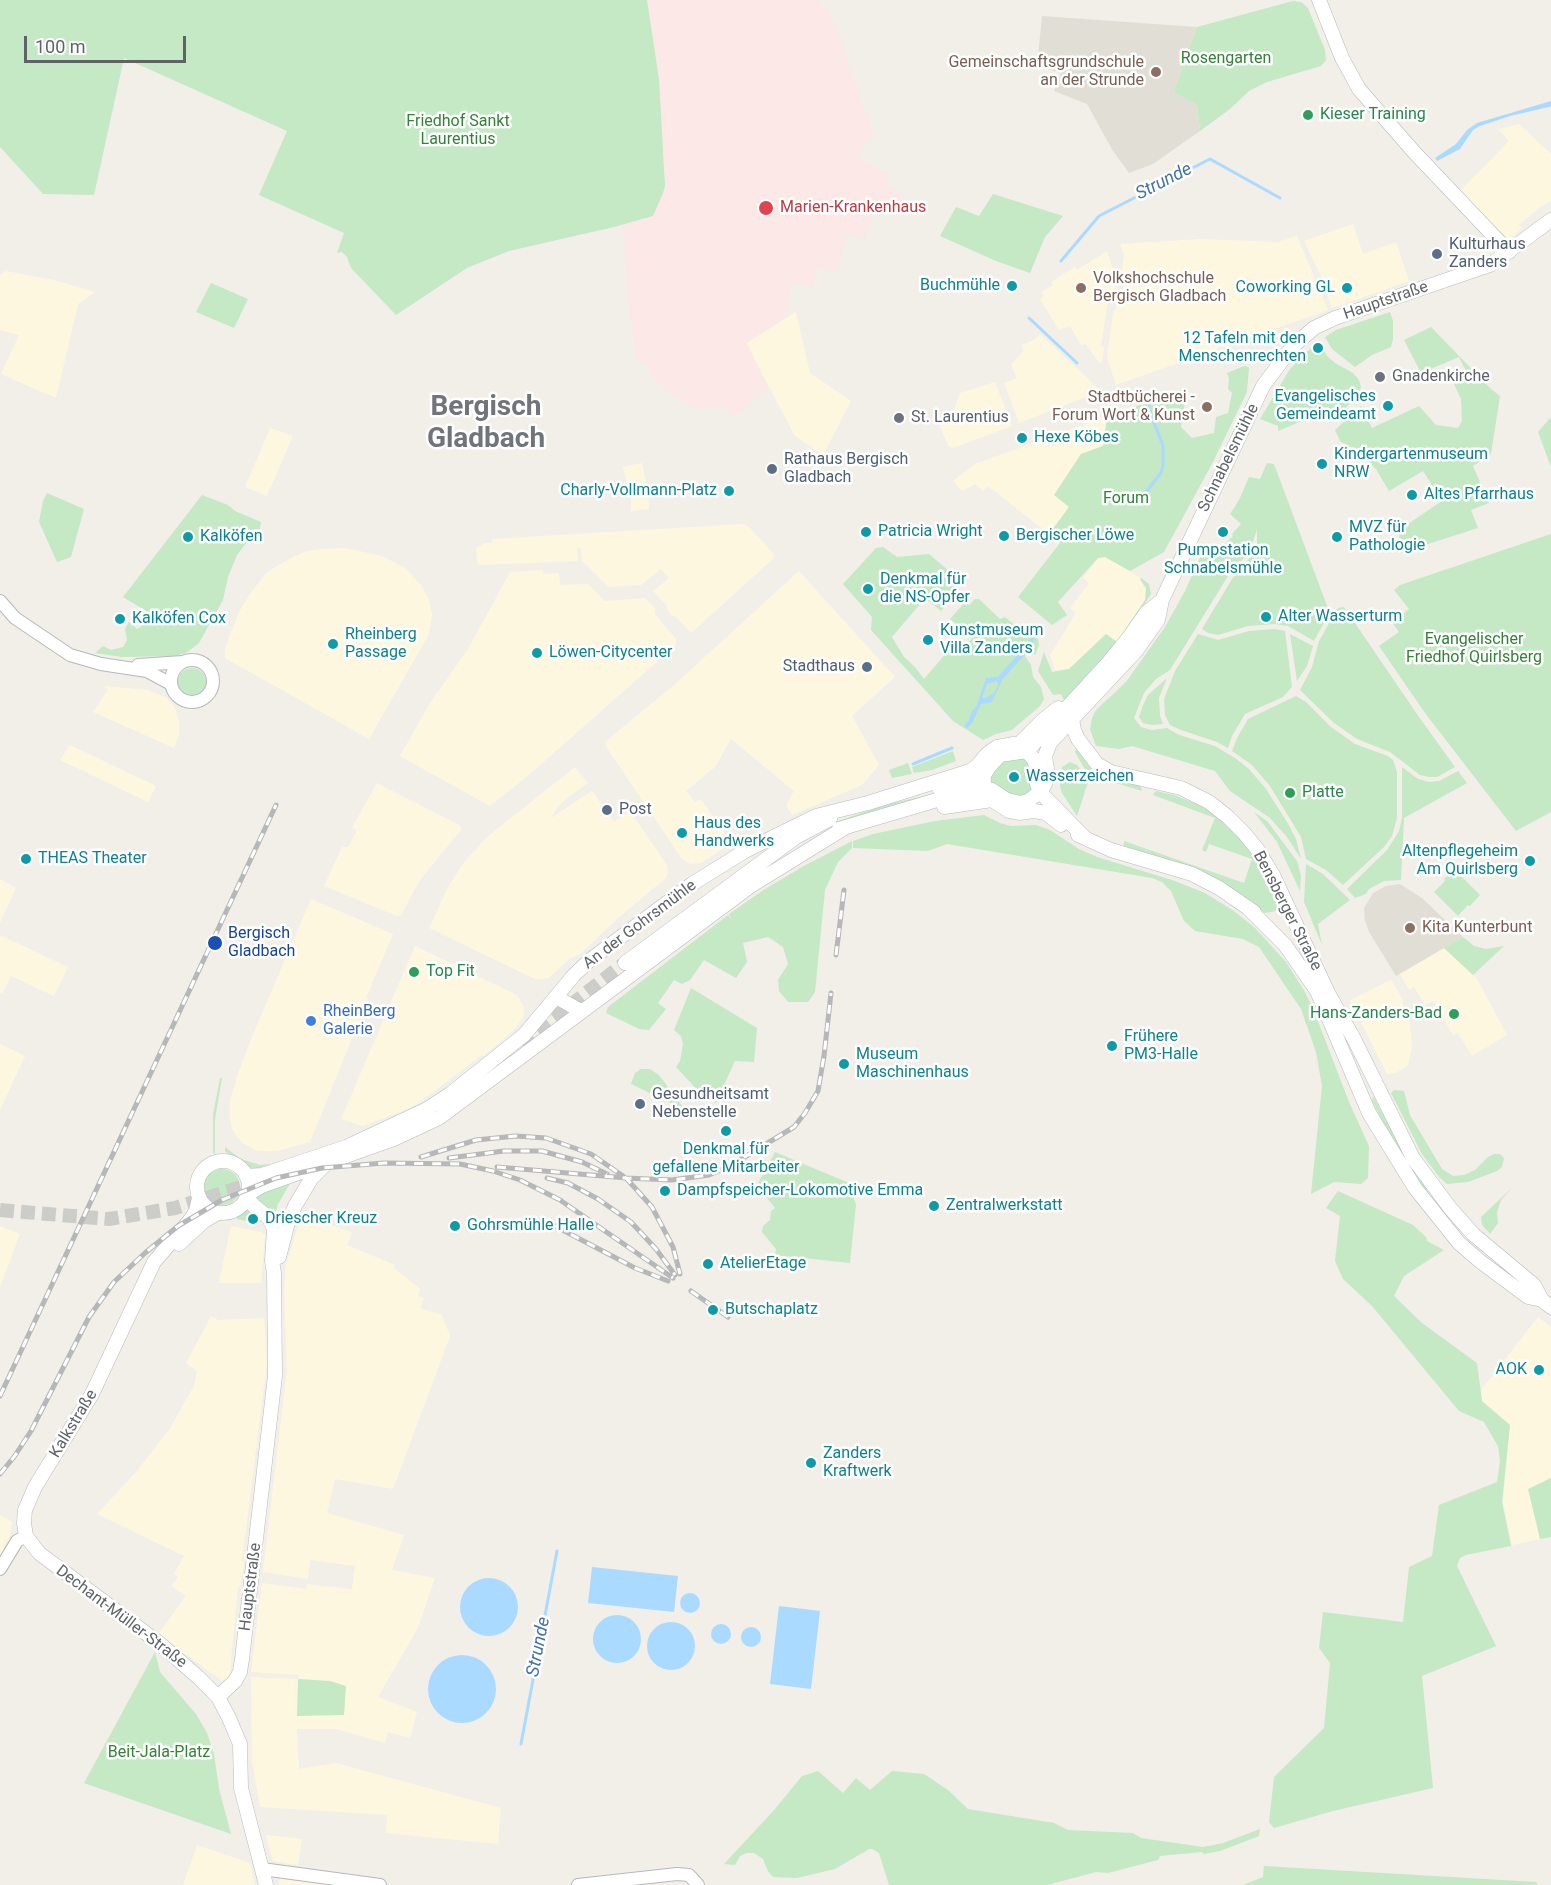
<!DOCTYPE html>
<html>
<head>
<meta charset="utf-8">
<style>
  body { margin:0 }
  #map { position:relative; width:1551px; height:1885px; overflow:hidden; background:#f1efe8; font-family:Roboto,sans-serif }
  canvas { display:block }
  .scale { position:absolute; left:24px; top:36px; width:162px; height:27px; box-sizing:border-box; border:3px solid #5f6368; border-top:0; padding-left:8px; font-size:18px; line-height:21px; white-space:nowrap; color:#5f6368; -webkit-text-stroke:4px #fff; paint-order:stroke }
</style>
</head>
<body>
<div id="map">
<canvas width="1551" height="1885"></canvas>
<div class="scale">100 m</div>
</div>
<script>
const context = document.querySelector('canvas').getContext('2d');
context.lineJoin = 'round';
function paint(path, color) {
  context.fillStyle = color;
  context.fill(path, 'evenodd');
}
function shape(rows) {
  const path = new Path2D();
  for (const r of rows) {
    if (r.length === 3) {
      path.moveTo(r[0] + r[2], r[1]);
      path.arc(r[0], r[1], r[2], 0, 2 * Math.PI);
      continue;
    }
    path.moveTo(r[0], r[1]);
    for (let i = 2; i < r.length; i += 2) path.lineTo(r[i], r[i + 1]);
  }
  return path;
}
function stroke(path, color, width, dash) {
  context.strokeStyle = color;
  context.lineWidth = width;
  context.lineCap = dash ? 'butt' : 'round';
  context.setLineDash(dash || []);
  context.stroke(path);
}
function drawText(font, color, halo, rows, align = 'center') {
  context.font = font + ' Roboto,sans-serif';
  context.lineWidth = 5;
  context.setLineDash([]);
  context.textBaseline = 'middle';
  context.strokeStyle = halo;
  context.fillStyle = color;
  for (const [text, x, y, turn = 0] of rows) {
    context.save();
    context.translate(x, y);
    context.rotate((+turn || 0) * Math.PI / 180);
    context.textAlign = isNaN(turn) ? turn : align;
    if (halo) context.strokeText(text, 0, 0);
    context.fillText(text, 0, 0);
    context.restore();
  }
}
paint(shape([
  [1519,124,1551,154,1551,201,1539,208,1519,225,1522,228,1509,241,1459,192,1509,141,1498,129],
  [1353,224,1363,254,1396,242,1409,281,1332,308,1319,272,1304,241],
  [1297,236,1328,310,1116,385,1107,358,1113,314,1122,295,1125,278,1122,270,1124,255,1120,244,1200,239,1278,242],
  [1107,251,1118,285,1117,293,1108,299,1101,346,1104,347,1102,362,1099,363,1086,344,1081,345,1070,326,1059,330,1040,299,1044,296,1041,292,1053,285,1051,282,1075,267,1077,270],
  [6,271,54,280,95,292,78,304,56,398,1,374,19,335,0,330,0,275],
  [796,312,810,373,851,401,823,455,795,436,746,343],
  [1040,334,1099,389,1099,392,1019,423,1004,383,1017,378,1011,365,1024,350,1021,345,1034,340],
  [995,382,1012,426,953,448,948,446,940,426,951,418,960,393],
  [1108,416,1103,446,1081,454,1054,495,1070,507,1049,534,988,486,983,491,975,484,962,491,953,481,975,464],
  [270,428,293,436,267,496,245,487],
  [642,463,648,491,649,509,631,511,631,493,629,493,623,467],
  [743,524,748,526,774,554,773,559,691,633,674,615,672,616,666,608,667,606,653,591,669,578,661,569,641,585,608,587,582,561,581,548,577,548,578,561,480,565,477,563,476,548,485,543,492,543,492,539],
  [345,548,382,556,405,568,422,586,429,600,432,614,429,634,369,739,225,658,225,648,239,612,249,595,267,572,289,559,307,551,321,549],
  [1105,557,1141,578,1140,580,1146,589,1145,600,1117,642,1106,634,1069,669,1055,670,1050,655,1076,613,1070,608,1089,583,1083,578,1098,558],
  [543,570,543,574,559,573,560,585,588,584,605,601,645,598,655,608,655,614,676,639,676,645,530,774,490,806,400,756,430,703,468,649,510,572],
  [799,571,895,677,852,716,879,765,862,785,792,815,786,805,794,791,731,739,715,767,686,791,695,802,701,799,733,846,724,848,701,863,690,864,682,859,607,748,605,742,674,685],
  [104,686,148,690,167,698,175,708,179,721,179,734,174,748,93,712,108,690],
  [70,745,156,786,148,802,60,760],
  [575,767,588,783,566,799,558,807,551,818,592,791,614,822,630,811,667,865,668,871,666,878,617,919,580,954,569,959,549,978,543,979,535,979,429,928,449,885,465,861,487,837],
  [377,783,461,826,461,830,420,880,401,915,397,916,324,886,342,847,348,847,357,830,352,828],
  [0,879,16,888,0,923],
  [311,899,393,934,366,998,368,999,310,1142,277,1151,258,1151,242,1143,232,1129,230,1120,230,1100,236,1082,235,1081,252,1037],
  [0,935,68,967,54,996,11,976,2,994,0,993],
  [415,946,517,995,524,1007,523,1017,514,1030,484,1056,482,1055,417,1104,405,1110,363,1126,341,1119],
  [1444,948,1477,979,1507,1035,1472,1056,1458,1033,1453,1035,1433,1001,1425,1005,1414,987,1409,990,1400,974],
  [1391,980,1404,1002,1402,1003,1410,1024,1412,1047,1408,1065,1396,1073,1387,1074,1350,1000],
  [0,1044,25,1056,0,1110],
  [302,1213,352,1233,347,1245,395,1265,394,1268,420,1289,418,1296,424,1298,420,1308,442,1315,450,1336,393,1489,335,1479,327,1513,404,1535,392,1570,435,1578,418,1628,378,1697,417,1712,410,1738,388,1732,385,1743,336,1729,297,1729,299,1769,336,1763,501,1808,498,1844,386,1833,387,1815,260,1807,252,1761,251,1677,298,1679,299,1675,251,1672,262,1583,306,1589,307,1584,352,1589,355,1566,310,1560,308,1579,263,1572,287,1370,284,1291,286,1265],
  [0,1226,20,1234,0,1287],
  [231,1226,261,1232,265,1235,261,1283,219,1283],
  [211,1316,218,1320,264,1318,267,1362,242,1561,244,1562,240,1587,238,1587,230,1671,228,1679,221,1680,158,1634,186,1596,171,1586,178,1577,174,1574,184,1556,97,1514,136,1472,169,1430,194,1386,197,1371,186,1363],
  [1538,1317,1551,1327,1551,1478,1529,1489,1540,1539,1512,1545,1503,1502,1510,1425,1482,1401,1481,1390],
  [0,1515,12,1522,9,1541,6,1540,0,1558],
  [266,1835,302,1839,298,1865,273,1861],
  [197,1845,250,1863,255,1885,183,1885],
  [281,1879,322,1884,326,1885,279,1885,278,1882]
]), '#fef7e0');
paint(shape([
  [1042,16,1197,27,1174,90,1175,93,1197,105,1200,131,1153,164,1129,173,1113,151,1087,104,1054,91,1061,73,1037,66],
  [1400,884,1422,898,1463,937,1396,976,1369,932,1365,921,1364,908,1373,893,1386,886]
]), '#e1ded6');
paint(shape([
  [647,0,818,0,830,14,837,30,874,135,856,156,889,174,886,187,901,191,895,211,876,206,864,240,847,232,837,273,818,268,813,287,792,282,784,319,747,343,768,388,735,418,725,406,696,408,686,403,659,384,644,362,640,361,638,364,632,330,622,225,646,219,665,186,659,79]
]), '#fce8e6');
paint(shape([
  [0,0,647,0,659,79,665,186,663,193,653,216,614,227,509,251,467,268,396,315,351,268,347,257,342,252,337,253,344,233,259,195,287,131,124,58,94,195,43,194,0,147],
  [1293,1,1301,2,1308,8,1325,50,1326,60,1321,66,1267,82,1249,91,1230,109,1200,131,1197,105,1175,93,1174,90,1197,27],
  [993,194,1063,216,1045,237,1030,273,996,261,940,236,956,207,979,216],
  [211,283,248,299,234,328,196,312],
  [1390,312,1393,321,1393,339,1391,347,1372,355,1355,367,1332,349,1325,337,1336,330],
  [1431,327,1491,389,1500,396,1491,454,1473,466,1489,503,1471,510,1478,528,1400,553,1399,530,1442,501,1423,471,1389,491,1376,469,1364,456,1340,441,1335,430,1361,406,1372,428,1419,406,1436,425,1458,428,1462,421,1461,399,1453,382,1467,373,1459,357,1421,373,1404,340],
  [1319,342,1327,356,1335,363,1353,373,1359,380,1361,387,1359,393,1341,413,1339,409,1316,417,1316,415,1278,431,1278,426,1260,419,1290,369,1304,354],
  [1244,366,1249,367,1247,392,1213,462,1164,552,1130,571,1105,557,1098,558,1058,602,1067,615,1052,625,1018,597,1060,543,1049,534,1069,507,1054,495,1081,454,1103,446,1107,417,1187,388,1181,427,1192,438,1214,433,1216,417,1228,413,1232,393,1228,389,1229,379,1227,373],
  [1551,417,1551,467,1538,432],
  [1267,463,1274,464,1329,611,1331,610,1314,641,1288,626,1275,624,1248,626,1218,635,1208,633,1202,629,1232,579,1253,554,1257,544,1257,530,1249,552,1228,576,1170,670,1156,679,1144,693,1134,718,1141,727,1151,730,1167,728,1179,735,1215,746,1235,758,1249,769,1266,789,1287,822,1296,839,1301,859,1287,837,1270,818,1230,791,1215,771,1132,746,1119,749,1096,746,1090,729,1092,718,1096,710,1126,682,1165,627,1185,591,1206,544,1215,554,1233,536,1232,534,1241,524,1230,514,1239,500,1249,477,1260,479],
  [47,493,84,509,71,557,57,562,39,522,43,501],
  [202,495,228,505,235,511,261,522,260,528,261,534,247,542,237,555,228,577,223,600,199,643,186,653,174,656,122,657,95,653,103,646,111,650,123,647,127,640,125,629,129,622,137,629,141,627,140,624,145,617,148,617,148,612,123,597],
  [1551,534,1551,812,1516,831,1425,713,1379,646,1399,632,1392,622,1409,609,1394,590,1400,585],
  [883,547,897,557,929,554,957,578,957,581,951,589,955,594,941,611,925,598,892,637,904,657,915,667,924,679,954,644,962,650,972,638,950,619,965,602,969,605,975,599,979,599,1000,619,1005,617,1025,634,1031,633,1038,639,1039,645,1035,655,1027,653,1025,656,1031,665,1033,677,1041,687,1044,699,1040,706,1012,730,996,734,983,740,953,721,871,630,872,617,843,584,876,548],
  [1141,578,1149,584,1151,594,1120,642,1064,701,1061,694,1053,695,1038,671,1044,652,1052,672,1069,669,1106,634,1117,642,1145,600,1146,588,1140,579],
  [1344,607,1419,717,1455,767,1437,777,1429,777,1420,775,1390,752,1357,739,1334,723,1300,690,1312,667,1319,641,1338,608],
  [1275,629,1285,631,1292,687,1283,697,1245,714,1232,736,1228,748,1217,742,1181,730,1170,725,1165,715,1164,699,1175,671,1198,634,1218,640,1249,631],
  [1290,634,1313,646,1307,666,1297,681],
  [192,682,14],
  [1167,678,1159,698,1160,716,1163,724,1152,725,1143,723,1139,717,1143,705,1148,695],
  [1296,696,1306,702,1331,727,1355,744,1388,756,1393,760,1397,772,1397,818,1392,836,1384,847,1343,885,1326,870,1306,859,1301,837,1270,786,1252,765,1232,751,1237,738,1248,719],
  [1078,747,1139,783,1142,791,1093,776,1084,768,1075,752],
  [953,751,956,761,932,770,914,773,912,767],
  [1011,759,1025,759,1030,761,1032,791,1030,794,1017,799,993,785,990,779,997,764],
  [1070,762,1077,765,1089,779,1077,816,1062,793,1060,786,1062,767],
  [908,763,912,774,892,778,889,770],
  [1402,767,1418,779,1429,782,1439,781,1458,771,1467,783,1404,818,1401,880,1384,881,1369,889,1366,894,1355,898,1347,889,1387,850,1399,831,1402,818],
  [956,789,957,793,897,805,830,825,829,824,888,804],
  [1156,791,1174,795,1212,810,1256,855,1279,904,1276,911,1265,913,1187,867,1124,846,1124,841,1244,883,1252,859,1209,844,1206,852,1202,850,1215,818,1153,795],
  [1254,812,1267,821,1297,861,1301,876,1300,891,1277,842],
  [984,815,1000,823,1011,826,1036,825,1050,830,1079,849,1097,857,1172,880,1205,893,1234,911,1255,928,1286,962,1305,992,1314,1011,1349,1102,1369,1146,1368,1178,1361,1184,1334,1182,1311,1194,1322,1086,1316,1052,1301,1009,1259,947,1243,939,1195,931,1184,921,1171,891,1162,882,1152,878,947,844,928,851,853,848,853,841,873,834,935,821],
  [852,841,852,848,838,862,825,890,815,992,808,1002,788,1002,779,991,778,980,788,964,783,947,768,937,743,943,747,962,736,978,704,960,690,980,682,984,674,980,658,1003,666,1009,649,1030,639,1029,606,1013,608,1007,728,915,732,921,729,914,762,891,802,867],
  [1306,864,1323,874,1350,900,1318,924,1322,945,1304,902],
  [1455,870,1480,895,1470,906,1468,905,1458,916,1434,892,1445,881,1444,879],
  [1463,937,1474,946,1486,949,1504,946,1473,975,1444,948],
  [691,988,757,1028,754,1062,735,1061,716,1103,703,1096,676,1067,680,1061,683,1044,681,1036,674,1030],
  [641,1069,650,1069,659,1075,682,1106,681,1108,631,1084,635,1073],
  [220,1078,222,1078,215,1119,215,1155,213,1152,213,1115],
  [1394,1090,1404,1091,1410,1115,1442,1169,1453,1176,1464,1175,1475,1170,1488,1157,1494,1154,1500,1154,1504,1158,1502,1167,1497,1171,1468,1182,1447,1184,1440,1178,1422,1154,1394,1099,1391,1093],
  [1373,1096,1407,1159,1428,1189,1424,1191,1386,1129,1372,1100],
  [225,1147,241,1159,260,1165,271,1164,305,1154,255,1170,232,1157,225,1151],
  [775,1152,849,1183,856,1205,850,1263,775,1255,776,1249,762,1232,763,1226,770,1220,771,1211,775,1208,757,1185],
  [222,1187,18],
  [294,1177,278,1204,275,1215,255,1198,256,1192],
  [1513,1187,1501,1200,1497,1212,1498,1223,1490,1234,1482,1225,1481,1217],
  [1338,1191,1413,1225,1426,1237,1427,1241,1444,1250,1404,1276,1394,1296,1422,1323,1477,1363,1482,1401,1510,1425,1502,1502,1511,1546,1466,1555,1460,1558,1457,1566,1496,1646,1422,1676,1433,1788,1333,1811,1274,1828,1269,1822,1274,1777,1324,1728,1330,1663,1319,1648,1323,1612,1403,1622,1409,1567,1432,1556,1439,1505,1497,1482,1500,1461,1498,1446,1484,1422,1459,1411,1372,1306,1343,1279,1335,1261,1340,1216,1326,1208],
  [248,1209,250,1209,263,1221,255,1223,237,1219,237,1217],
  [1551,1478,1551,1537,1540,1539,1528,1489],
  [155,1652,160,1672,196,1714,207,1733,214,1754,219,1789,231,1834,84,1783],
  [298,1679,330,1681,346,1686,344,1715,297,1716],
  [818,1771,843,1793,856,1778,870,1790,892,1771,924,1774,948,1790,968,1809,1054,1823,1068,1830,1133,1833,1141,1838,1203,1847,1223,1843,1260,1829,1259,1836,1220,1851,1204,1854,1202,1852,1160,1856,1158,1860,1108,1873,1096,1872,1047,1885,889,1885,879,1853,872,1849,869,1849,835,1869,797,1878,773,1877,768,1871,763,1859,754,1853,746,1853,740,1856,735,1865,724,1864,775,1809,802,1776],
  [1264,1866,1536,1882,1538,1885,1243,1885,1263,1877]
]), '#c5e8c5');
paint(shape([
  [1551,101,1551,106,1549,107,1510,116,1480,126,1473,130,1460,149,1437,161,1435,158,1456,144,1467,130,1477,123],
  [1032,636,1035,639,1026,653,1002,680,992,702,981,704,972,723,967,728,964,726,969,720,971,713,977,705,986,678,998,677,1029,642],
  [997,681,998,686,994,693,986,698,982,698,987,684],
  [592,1567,678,1576,674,1612,588,1603],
  [489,1607,29],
  [690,1603,10],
  [779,1606,820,1611,811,1689,770,1684],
  [617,1639,24],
  [671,1646,24],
  [721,1634,10],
  [751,1637,10],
  [462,1689,34]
]), '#aadaff');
stroke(shape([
  [1061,261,1099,216,1210,159,1280,198],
  [1029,318,1077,363],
  [1142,497,1161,473,1163,465,1163,446,1147,404],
  [913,764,952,748],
  [521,1744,557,1551]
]), '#aadaff', 3);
stroke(shape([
  [521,1044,625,963],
  [0,1210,109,1219,175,1208,270,1178]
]), '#ccccc8', 14, [14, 7]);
const tertiary = shape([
  [0,601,15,618,70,655,101,664,147,671,171,684],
  [192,681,21],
  [138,665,183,662],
  [0,1569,17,1541,26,1536],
  [262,1869,380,1885],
  [578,1885,677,1874,689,1875,698,1885]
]);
const secondary = shape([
  [1319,0,1342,58,1359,89,1414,152,1509,252],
  [1072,719,1074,730,1078,739,1097,764,1111,772,1181,788,1209,802,1228,817,1244,833,1258,850,1273,875,1328,993,1354,1039,1413,1158,1450,1208,1473,1234,1534,1285,1542,1300,1551,1307],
  [1018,745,1043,720,1058,708],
  [983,759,984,784,992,800,1009,811,1019,813,1034,811,1046,813,1061,825],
  [983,777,989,767,1000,755,1027,751,1109,662,1130,636,1146,613,1162,600],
  [939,788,963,784,983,777],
  [986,789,992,790,1007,800,1021,803,1028,801,1040,792,1045,784,1047,769,1045,756,1050,743,1136,651,1158,620,1162,600,1263,386,1293,346,1314,328,1335,318,1490,265,1551,220],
  [944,807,992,800],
  [839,829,937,800,986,789],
  [1078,835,1111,850,1192,874,1219,888,1254,912],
  [1247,907,1285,945,1317,991,1369,1113,1415,1188,1459,1243,1481,1262,1528,1297,1542,1300],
  [625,963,796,837,830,819],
  [556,997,581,1011],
  [223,1187,26],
  [246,1176,262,1175,346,1147,427,1109,450,1094,524,1035,574,975,590,960,692,884,745,851,816,816,868,803,970,771,977,766,987,754,997,747,1014,744,1023,748,1033,758,1037,768,1037,784,1040,792,1085,838],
  [248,1194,262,1186,394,1139,439,1118,752,885,846,827],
  [199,1198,196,1211,191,1219,154,1262,92,1394,35,1487,25,1510,24,1523,26,1536,39,1553,159,1643,198,1677,218,1697,229,1718,240,1744,241,1788,266,1885],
  [179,1244,204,1221,218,1213],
  [279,1257,287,1226,295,1206,311,1179,324,1166],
  [218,1697,235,1681,240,1672,242,1659,275,1376,274,1273,272,1261,274,1229,269,1218,253,1205,247,1197]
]);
stroke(tertiary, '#b5b8bc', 14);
stroke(secondary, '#b6babf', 15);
stroke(tertiary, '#fff', 12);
stroke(secondary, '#fff', 14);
const rail = shape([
  [836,955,844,890],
  [421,1157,476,1140,516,1136,546,1138,591,1154,626,1178,652,1207,673,1247,680,1274],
  [449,1158,504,1151,542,1151,582,1162,607,1174],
  [497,1167,626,1178,672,1180,709,1175,730,1166,794,1127,805,1113,818,1091,824,1056,831,993],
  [547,1178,568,1183,598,1199,631,1222,656,1249,675,1275],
  [555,1226,635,1268,668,1281],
  [691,1291,728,1317],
  [0,1396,276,805],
  [0,1474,14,1457,31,1431,89,1317,114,1282,145,1253,178,1226,222,1200,276,1178,322,1168,384,1163,460,1164,493,1171,520,1180,560,1200,673,1278]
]);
stroke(rail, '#b6b7b8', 5);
stroke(rail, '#fff', 3, [9]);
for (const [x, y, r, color] of [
  [1156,72,6,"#8d6e63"],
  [1308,115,6,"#2e9e5b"],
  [766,208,8,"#e0444e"],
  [1437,254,6,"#5c6f8a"],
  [1012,286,6,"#0f9aa8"],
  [1081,288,6,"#8d6e63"],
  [1347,288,6,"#0f9aa8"],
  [1318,348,6,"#0f9aa8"],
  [1380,377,6,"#6b7280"],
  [1388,406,6,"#0f9aa8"],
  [1207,407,6,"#8d6e63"],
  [899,418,6,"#6b7280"],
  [1022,438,6,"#0f9aa8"],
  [1322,464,6,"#0f9aa8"],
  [772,469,6,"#5c6f8a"],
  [729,491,6,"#0f9aa8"],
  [1412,495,6,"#0f9aa8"],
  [866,532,6,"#0f9aa8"],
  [1223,532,6,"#0f9aa8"],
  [1004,536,6,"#0f9aa8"],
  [188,537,6,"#0f9aa8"],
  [1337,537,6,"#0f9aa8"],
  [868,589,6,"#0f9aa8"],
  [1266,617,6,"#0f9aa8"],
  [120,619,6,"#0f9aa8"],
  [928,640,6,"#0f9aa8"],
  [333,644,6,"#0f9aa8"],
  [537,653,6,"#0f9aa8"],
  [867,667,6,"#5c6f8a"],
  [1014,777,6,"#0f9aa8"],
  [1290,793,6,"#2e9e5b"],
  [607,810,6,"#5c6f8a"],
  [682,833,6,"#0f9aa8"],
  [26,859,6,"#0f9aa8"],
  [1530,861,6,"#0f9aa8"],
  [1410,928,6,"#8d6e63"],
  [215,943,8,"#1a4fb4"],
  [414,972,6,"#2e9e5b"],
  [1454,1014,6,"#2e9e5b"],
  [311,1021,6,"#3f7fe0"],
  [1112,1046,6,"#0f9aa8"],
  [844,1064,6,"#0f9aa8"],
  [640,1104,6,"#5c6f8a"],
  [726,1131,6,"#0f9aa8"],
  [665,1191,6,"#0f9aa8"],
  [934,1206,6,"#0f9aa8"],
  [253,1219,6,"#0f9aa8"],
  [455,1226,6,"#0f9aa8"],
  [708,1264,6,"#0f9aa8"],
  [713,1310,6,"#0f9aa8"],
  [1539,1370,6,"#0f9aa8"],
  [811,1463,6,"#0f9aa8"]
]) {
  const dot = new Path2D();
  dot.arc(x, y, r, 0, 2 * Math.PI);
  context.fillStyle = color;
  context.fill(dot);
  stroke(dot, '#fff', 2);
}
drawText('16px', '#348238', '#fff', [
  ["Rosengarten",1226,59],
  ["Friedhof Sankt",458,122],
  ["Laurentius",458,140],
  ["Forum",1126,499],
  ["Evangelischer",1474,640],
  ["Friedhof Quirlsberg",1474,658],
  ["Beit-Jala-Platz",159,1753]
]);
drawText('16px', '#785e54', '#fff', [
  ["Gemeinschaftsgrundschule",1144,63],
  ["an der Strunde",1144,81],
  ["Volkshochschule",1093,279,"left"],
  ["Bergisch Gladbach",1093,297,"left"],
  ["Stadtbücherei -",1195,398],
  ["Forum Wort & Kunst",1195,416],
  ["Kita Kunterbunt",1422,928,"left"]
], 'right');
drawText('16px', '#27864d', '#fff', [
  ["Kieser Training",1320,115],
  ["Platte",1302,793],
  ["Top Fit",426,972],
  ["Hans-Zanders-Bad",1442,1014,"right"]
], 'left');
drawText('16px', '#be3a42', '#fff', [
  ["Marien-Krankenhaus",780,208]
], 'left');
drawText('16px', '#4e5e75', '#fff', [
  ["Kulturhaus",1449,245],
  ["Zanders",1449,263],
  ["Rathaus Bergisch",784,460],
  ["Gladbach",784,478],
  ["Stadthaus",855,667,"right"],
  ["Post",619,810],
  ["Gesundheitsamt",652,1095],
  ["Nebenstelle",652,1113]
], 'left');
drawText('16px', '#0d838f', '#fff', [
  ["Buchmühle",1000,286,"right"],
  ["Coworking GL",1335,288,"right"],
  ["12 Tafeln mit den",1306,339,"right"],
  ["Menschenrechten",1306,357,"right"],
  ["Evangelisches",1376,397,"right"],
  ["Gemeindeamt",1376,415,"right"],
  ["Hexe Köbes",1034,438],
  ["Kindergartenmuseum",1334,455],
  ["NRW",1334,473],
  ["Charly-Vollmann-Platz",717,491,"right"],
  ["Altes Pfarrhaus",1424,495],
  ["MVZ für",1349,528],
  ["Pathologie",1349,546],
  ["Patricia Wright",878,532],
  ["Bergischer Löwe",1016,536],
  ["Kalköfen",200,537],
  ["Pumpstation",1223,551,"center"],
  ["Schnabelsmühle",1223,569,"center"],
  ["Denkmal für",880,580],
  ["die NS-Opfer",880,598],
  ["Alter Wasserturm",1278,617],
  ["Kalköfen Cox",132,619],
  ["Kunstmuseum",940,631],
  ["Villa Zanders",940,649],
  ["Rheinberg",345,635],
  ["Passage",345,653],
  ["Löwen-Citycenter",549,653],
  ["Wasserzeichen",1026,777],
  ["Haus des",694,824],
  ["Handwerks",694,842],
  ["Altenpflegeheim",1518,852,"right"],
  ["Am Quirlsberg",1518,870,"right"],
  ["THEAS Theater",38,859],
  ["Frühere",1124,1037],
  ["PM3-Halle",1124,1055],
  ["Museum",856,1055],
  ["Maschinenhaus",856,1073],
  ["Denkmal für",726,1150,"center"],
  ["gefallene Mitarbeiter",726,1168,"center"],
  ["Dampfspeicher-Lokomotive Emma",677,1191],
  ["Zentralwerkstatt",946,1206],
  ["Driescher Kreuz",265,1219],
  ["Gohrsmühle Halle",467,1226],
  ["AtelierEtage",720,1264],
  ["Butschaplatz",725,1310],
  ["AOK",1527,1370,"right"],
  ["Zanders",823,1454],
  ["Kraftwerk",823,1472]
], 'left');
drawText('16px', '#5f6368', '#fff', [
  ["Hauptstraße",1386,301,-19],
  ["Schnabelsmühle",1229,458,-64],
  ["Bensberger Straße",1287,911,63],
  ["An der Gohrsmühle",640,925,-37],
  ["Kalkstraße",74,1424,-59],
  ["Hauptstraße",251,1587,-83],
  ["Dechant-Müller-Straße",121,1617,37]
]);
drawText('16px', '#5b616d', '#fff', [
  ["Gnadenkirche",1392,377],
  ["St. Laurentius",911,418]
], 'left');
drawText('16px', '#164399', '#fff', [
  ["Bergisch",228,934],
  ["Gladbach",228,952]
], 'left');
drawText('16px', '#366cbe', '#fff', [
  ["RheinBerg",323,1012],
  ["Galerie",323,1030]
], 'left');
drawText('italic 18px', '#4174aa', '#fff', [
  ["Strunde",1164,182,-27],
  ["Strunde",539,1647,-79]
]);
drawText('bold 28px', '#70757a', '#fff', [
  ["Bergisch",486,408],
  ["Gladbach",486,440]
]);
</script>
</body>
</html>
